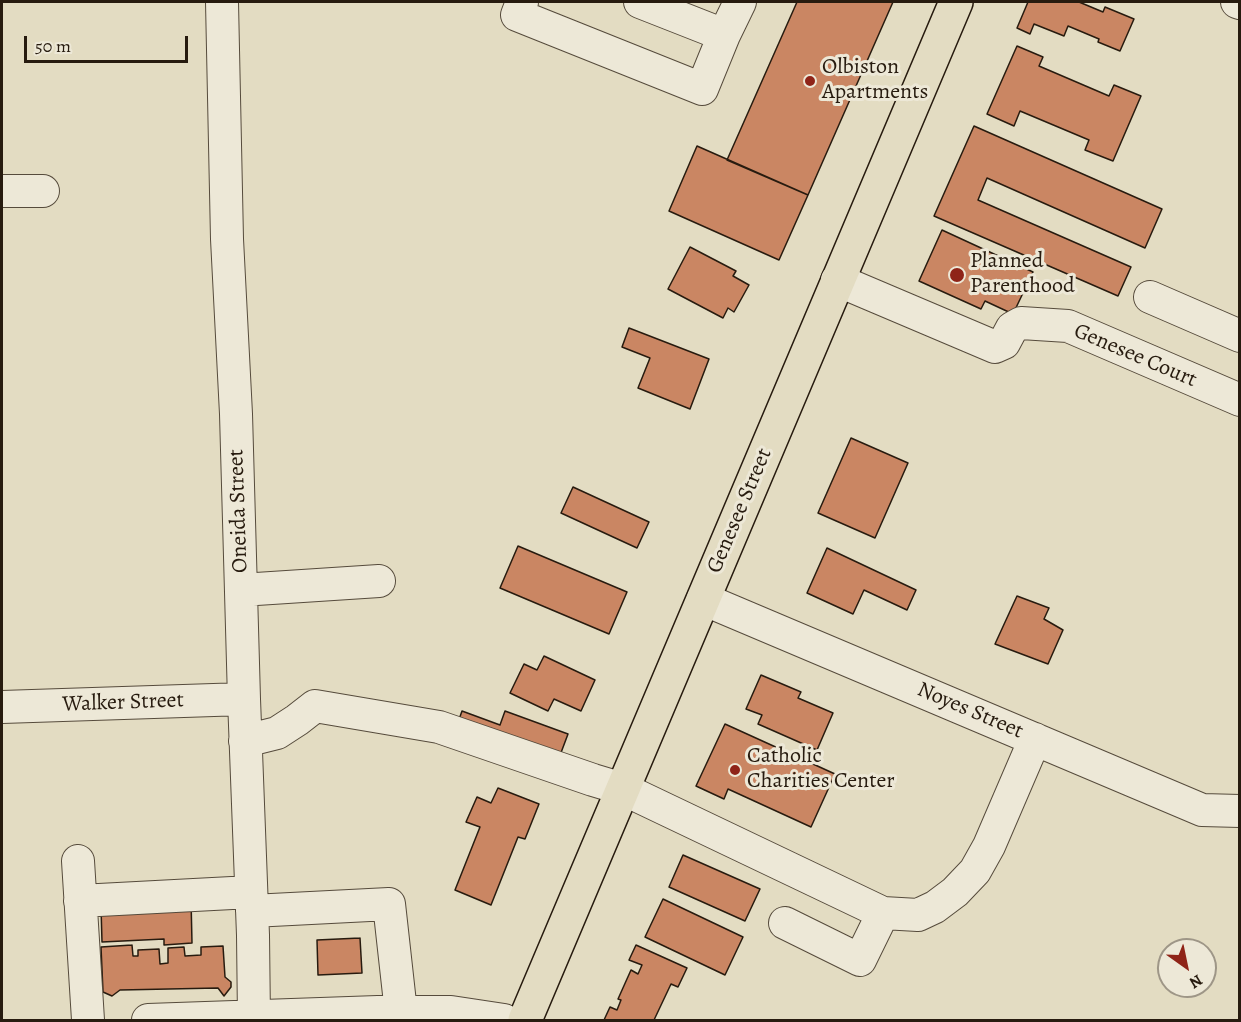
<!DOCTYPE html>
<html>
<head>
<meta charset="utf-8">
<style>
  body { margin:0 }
  #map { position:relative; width:1241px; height:1022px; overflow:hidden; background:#e3dcc2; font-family:Alegreya,serif }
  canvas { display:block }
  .frame { position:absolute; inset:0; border:3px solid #271b0f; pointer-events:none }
  .north { position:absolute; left:1157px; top:938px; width:60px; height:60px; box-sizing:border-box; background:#ede8d7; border:2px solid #9e9687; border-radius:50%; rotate:147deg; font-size:16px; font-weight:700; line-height:24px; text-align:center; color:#271b0f }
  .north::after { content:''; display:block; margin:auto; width:21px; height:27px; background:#8f2418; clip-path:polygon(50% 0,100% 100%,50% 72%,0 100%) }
  .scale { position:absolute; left:24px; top:36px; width:164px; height:27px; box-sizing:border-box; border:3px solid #271b0f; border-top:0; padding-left:8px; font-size:18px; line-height:21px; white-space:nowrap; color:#271b0f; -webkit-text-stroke:4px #ede8d7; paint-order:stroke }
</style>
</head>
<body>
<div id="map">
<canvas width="1241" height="1022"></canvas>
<div class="frame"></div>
<div class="north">N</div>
<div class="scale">50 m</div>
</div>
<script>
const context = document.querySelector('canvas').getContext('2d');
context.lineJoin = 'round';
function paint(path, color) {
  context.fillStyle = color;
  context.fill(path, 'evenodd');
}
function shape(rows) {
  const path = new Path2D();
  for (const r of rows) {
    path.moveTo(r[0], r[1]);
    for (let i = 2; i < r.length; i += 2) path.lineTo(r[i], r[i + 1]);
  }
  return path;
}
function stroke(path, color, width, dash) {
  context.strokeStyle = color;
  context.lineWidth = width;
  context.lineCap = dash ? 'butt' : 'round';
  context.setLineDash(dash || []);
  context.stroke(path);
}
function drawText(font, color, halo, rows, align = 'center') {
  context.font = font + ' Alegreya,serif';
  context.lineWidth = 6;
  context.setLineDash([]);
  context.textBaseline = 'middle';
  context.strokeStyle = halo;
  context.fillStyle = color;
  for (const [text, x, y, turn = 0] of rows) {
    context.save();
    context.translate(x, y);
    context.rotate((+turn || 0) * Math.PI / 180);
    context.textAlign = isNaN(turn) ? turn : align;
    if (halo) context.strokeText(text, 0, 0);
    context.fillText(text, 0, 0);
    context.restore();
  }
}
const building = shape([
  [797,2,893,2,808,195,727,160,797,2],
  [1028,2,1079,2,1103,12,1105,7,1134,19,1120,51,1098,42,1099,39,1068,26,1064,36,1034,24,1030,34,1017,28,1028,2],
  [1017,46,1043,57,1039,66,1109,96,1114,85,1141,96,1113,161,1085,150,1089,140,1020,111,1014,126,987,114,1017,46],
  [974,126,1162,209,1145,248,987,178,978,200,1131,267,1118,296,934,216,974,126],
  [697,146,808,195,779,260,669,211,697,146],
  [942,230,1033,272,1013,314,985,301,981,309,919,281,942,230],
  [690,247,736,271,733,276,749,285,734,312,728,308,723,318,668,289,690,247],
  [629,328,709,359,690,409,638,388,650,358,622,347,629,328],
  [851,438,908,463,875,538,818,513,851,438],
  [573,487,649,522,637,548,561,513,573,487],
  [518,546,627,592,609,634,500,588,518,546],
  [827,548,916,590,907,610,864,590,853,614,807,593,827,548],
  [1017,596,1049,608,1044,619,1063,630,1048,664,995,644,1017,596],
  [544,656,595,680,581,711,554,699,548,711,510,693,524,664,537,670,544,656],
  [761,675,801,692,798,698,833,713,817,750,758,724,762,715,746,709,761,675],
  [462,711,500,725,505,711,568,734,556,766,456,728,462,711],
  [725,724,835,774,811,827,728,789,724,799,696,786,725,724],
  [498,788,539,804,525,839,518,837,491,905,455,890,480,827,466,822,477,797,491,803,498,788],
  [683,855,760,889,745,921,669,887,683,855],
  [191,899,192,943,164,945,164,939,102,942,101,907,191,899],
  [663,899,743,937,725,975,645,937,663,899],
  [360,938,362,973,318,975,317,940,360,938],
  [132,945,133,956,138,956,138,950,159,949,160,964,168,963,168,948,184,947,185,956,201,955,201,947,223,946,225,977,231,982,231,987,224,996,218,988,120,990,112,996,103,992,101,947,132,945],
  [636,945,687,968,678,987,671,984,654,1020,604,1020,610,1007,617,1010,621,1000,618,999,631,970,638,974,642,965,629,960,636,945]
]);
paint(building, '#ca8663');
stroke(building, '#271b0f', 1.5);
const minor = shape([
  [222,2,227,239,236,414,244,699,253,935,254,1020],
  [522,2,517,15,702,89,724,35,740,2],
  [640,2,724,35],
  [1237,2,1240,3],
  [2,191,43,191],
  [837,280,995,347,1004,343,1012,328,1021,323,1068,326,1240,400],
  [1150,297,1240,336],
  [241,590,379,581],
  [703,599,1202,810,1240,811],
  [2,707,244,699],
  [245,741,277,733,297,720,315,706,439,727,593,780,623,789,883,913,860,960,785,923],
  [78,861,88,1020],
  [80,901,251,892],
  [252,911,389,904,401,1012],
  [883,913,918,915,935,907,955,892,975,871,989,846,1035,739],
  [148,1020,378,1012,451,1012,504,1020]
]);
const major = shape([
  [525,1020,956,2]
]);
stroke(minor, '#564b3c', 34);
stroke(major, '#271b0f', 36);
stroke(minor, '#ede8d7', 32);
stroke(major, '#e3dcc2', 33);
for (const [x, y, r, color] of [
  [810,81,6,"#8f2418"],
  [957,275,8,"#8f2418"],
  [735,770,6,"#8f2418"]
]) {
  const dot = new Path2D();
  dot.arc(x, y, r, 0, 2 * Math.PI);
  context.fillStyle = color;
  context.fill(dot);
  stroke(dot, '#ede8d7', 2);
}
drawText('22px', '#271b0f', '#ede8d7', [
  ["Olbiston",822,68],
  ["Apartments",822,93],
  ["Planned",970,262],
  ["Parenthood",970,287],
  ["Catholic",747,757],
  ["Charities Center",747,782]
], 'left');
drawText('22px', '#271b0f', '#ede8d7', [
  ["Genesee Court",1135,356,23],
  ["Oneida Street",239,511,-92],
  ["Genesee Street",740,511,-67],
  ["Walker Street",123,703,-2],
  ["Noyes Street",970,711,23]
]);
</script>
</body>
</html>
